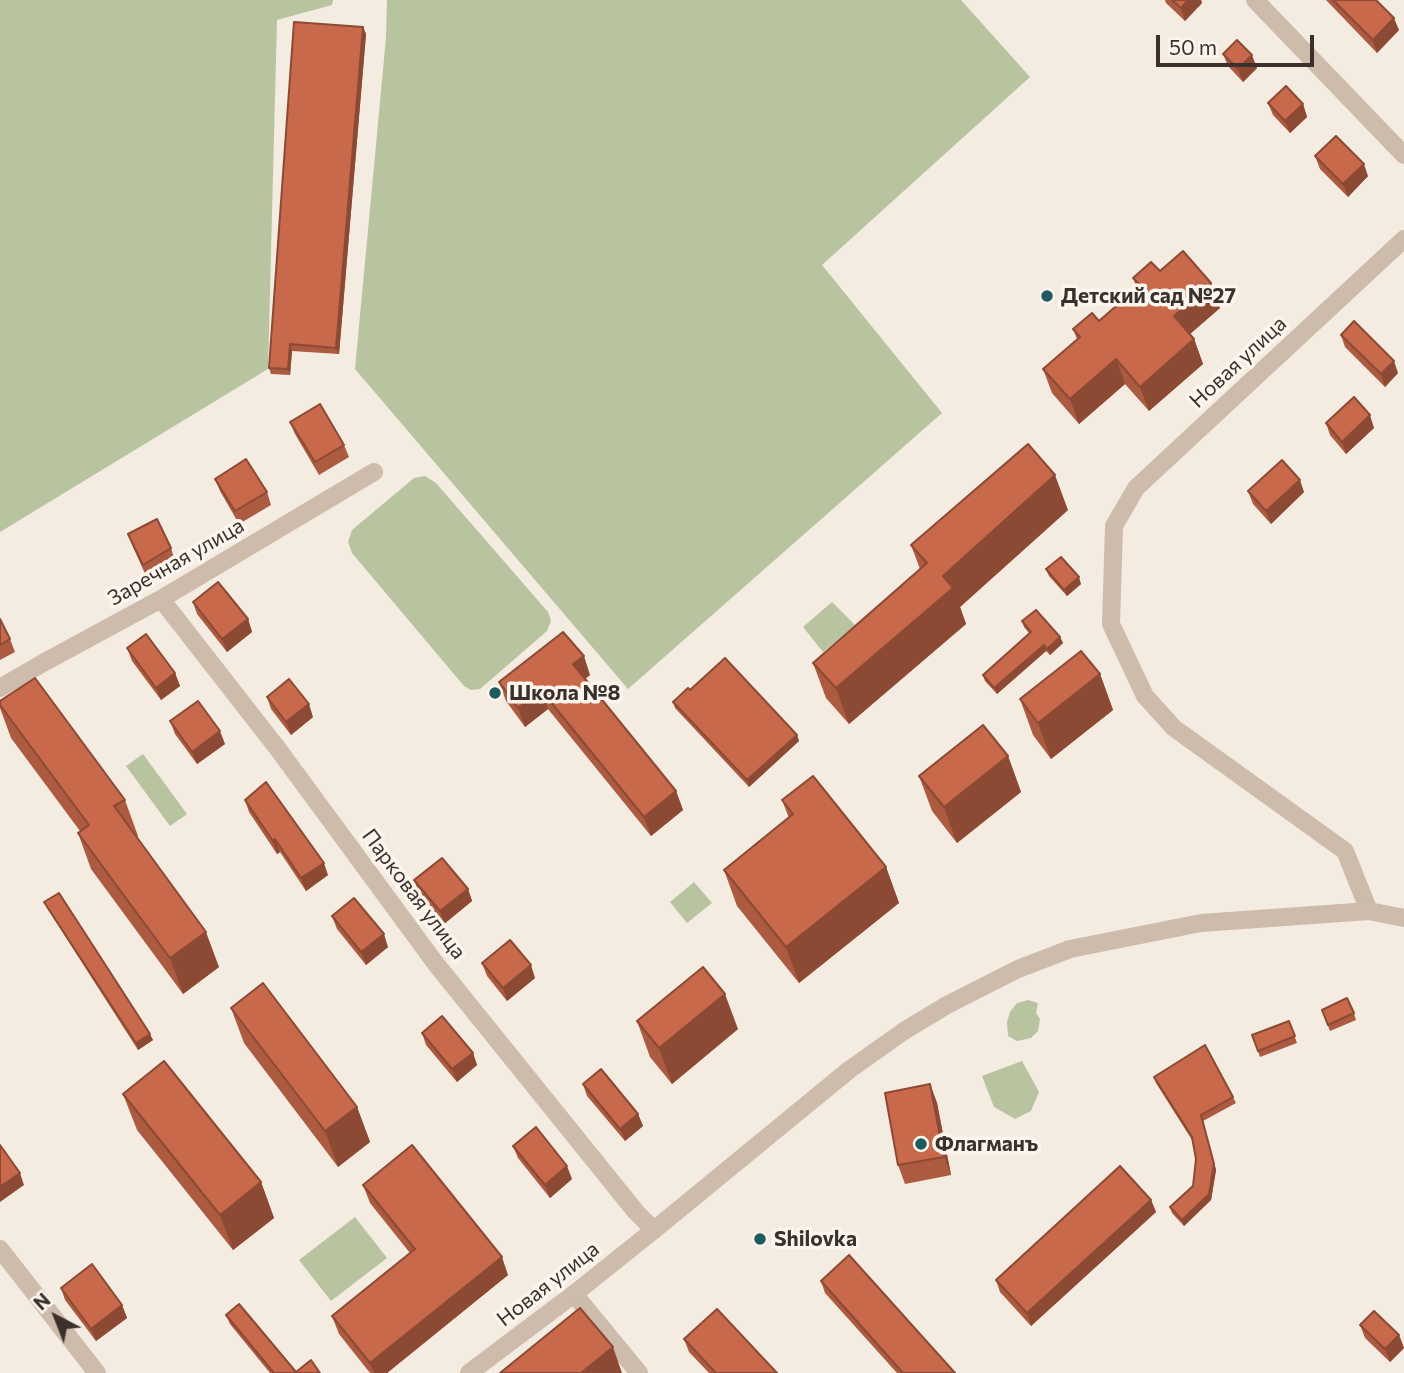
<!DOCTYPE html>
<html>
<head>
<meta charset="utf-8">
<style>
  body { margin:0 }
  #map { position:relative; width:1404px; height:1373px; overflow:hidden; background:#f4ebe1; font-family:Commissioner,sans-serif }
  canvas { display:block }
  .north { position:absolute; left:21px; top:1282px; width:70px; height:70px; -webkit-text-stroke:5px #fbf5ee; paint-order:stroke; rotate:318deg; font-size:19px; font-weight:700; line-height:28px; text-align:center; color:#3b302b }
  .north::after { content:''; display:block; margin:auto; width:24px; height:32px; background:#3b302b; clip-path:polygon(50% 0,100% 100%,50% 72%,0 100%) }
  .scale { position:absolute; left:1156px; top:35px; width:158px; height:32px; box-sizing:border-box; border:4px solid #3b302b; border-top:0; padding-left:9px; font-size:21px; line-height:24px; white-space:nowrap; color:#3b302b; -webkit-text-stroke:5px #fbf5ee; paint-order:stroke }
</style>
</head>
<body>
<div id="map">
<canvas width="1404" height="1373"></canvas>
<div class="north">N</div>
<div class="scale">50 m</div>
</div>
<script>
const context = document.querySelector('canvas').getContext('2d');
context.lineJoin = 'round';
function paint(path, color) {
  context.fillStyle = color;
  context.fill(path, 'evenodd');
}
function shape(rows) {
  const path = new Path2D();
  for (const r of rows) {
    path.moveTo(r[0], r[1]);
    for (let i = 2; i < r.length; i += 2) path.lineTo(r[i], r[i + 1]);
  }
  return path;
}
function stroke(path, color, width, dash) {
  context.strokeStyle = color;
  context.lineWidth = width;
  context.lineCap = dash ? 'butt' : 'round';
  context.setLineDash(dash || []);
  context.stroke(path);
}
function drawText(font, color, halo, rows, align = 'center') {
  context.font = font + ' Commissioner,sans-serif';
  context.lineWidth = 7;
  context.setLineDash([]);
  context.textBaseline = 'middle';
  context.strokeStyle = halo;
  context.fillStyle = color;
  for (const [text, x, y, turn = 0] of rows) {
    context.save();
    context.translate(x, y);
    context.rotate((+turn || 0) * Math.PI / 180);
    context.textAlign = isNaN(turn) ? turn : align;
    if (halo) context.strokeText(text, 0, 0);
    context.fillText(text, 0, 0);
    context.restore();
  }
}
paint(shape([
  [0,0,333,0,332,5,277,20,268,369,0,532],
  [387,0,961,0,1030,77,822,265,942,413,628,689,355,369,386,38],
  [425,476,436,483,548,612,551,621,547,631,480,689,471,690,464,686,352,553,348,542,352,530,414,478],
  [832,602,855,625,823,652,803,627],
  [143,754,187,814,170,826,126,766],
  [694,882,712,903,687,923,670,902],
  [1028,1000,1038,1003,1036,1013,1040,1019,1038,1031,1031,1038,1017,1041,1008,1036,1007,1022,1010,1012,1017,1003],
  [1022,1061,1039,1092,1031,1111,1015,1119,994,1107,982,1076],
  [355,1217,387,1258,331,1301,299,1260]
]), '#b8c4a0');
stroke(shape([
  [1255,0,1404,155],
  [161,599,278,749,436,964,636,1212,654,1230],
  [0,688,43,663,161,599,374,472],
  [1369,911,1345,851,1174,728,1145,696,1111,624,1114,526,1136,488,1404,239],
  [0,1249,97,1373],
  [574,1294,639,1373]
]), '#cdbbac', 18);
stroke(shape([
  [469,1373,574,1294,654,1230,849,1070,904,1031,947,1005,1018,969,1070,949,1201,923,1369,911,1404,918]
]), '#cdbbac', 18);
paint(shape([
  [1165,0,1201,0,1202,3,1185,21,1166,3],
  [1326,0,1376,0,1399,30,1377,53],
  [363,27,366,34,339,354,292,351,290,375,271,374,269,368],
  [1223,54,1257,68,1243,82,1228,66],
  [1268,103,1303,104,1307,117,1290,133,1273,115],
  [1315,156,1368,176,1348,197,1320,169],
  [1160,271,1220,308,1190,334,1194,339,1203,364,1149,411,1125,384,1079,424,1052,393,1043,369,1077,339,1073,329,1099,321,1137,288,1133,278],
  [1341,335,1398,373,1385,387,1345,347],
  [290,422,344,445,349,457,319,475,295,434],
  [1326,423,1374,428,1346,454,1330,435],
  [215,479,267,492,271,505,239,524,220,491],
  [1248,491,1304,492,1271,524,1253,504],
  [1068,510,960,607,966,624,849,724,826,698,813,663,920,569,911,545],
  [128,534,171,548,175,561,147,578,133,547],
  [1046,569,1081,584,1067,596,1049,576],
  [193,602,248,619,252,632,227,652,197,614],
  [0,619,10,639,15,652,0,660],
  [1022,621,1060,637,1063,643,1050,655,1046,651,997,694,985,681,983,675,1029,633,1024,627],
  [127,648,175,673,180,686,161,700,132,661],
  [1100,674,1113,710,1051,759,1033,735,1020,699],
  [590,675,585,679,676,791,683,810,651,836,548,709,525,727,506,701,499,682],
  [690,690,797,735,799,741,749,787,675,708,673,702],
  [267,697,313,717,291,735,271,709],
  [0,701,125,800,138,836,137,837,219,967,183,994,91,869,78,833,80,831,11,738,0,708],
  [170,721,225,744,197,764,175,734],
  [1008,756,1021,792,957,843,932,811,919,776],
  [245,800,328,875,306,891,280,852,277,854,249,812],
  [782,800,886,867,899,903,799,983,737,906,724,870,789,818],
  [414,880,468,889,472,901,444,924,419,893],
  [44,902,153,1040,138,1050,47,908],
  [332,916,388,947,366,965,337,929],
  [482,963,535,978,507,1001,487,976],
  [231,1008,357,1107,370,1142,338,1167,244,1043],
  [1322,1010,1354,1013,1356,1020,1330,1031],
  [637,1021,738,1029,672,1084,650,1057],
  [1289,1021,1297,1043,1260,1057,1252,1035],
  [422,1033,473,1053,477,1065,457,1082,426,1045],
  [1154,1077,1233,1097,1236,1103,1203,1121,1216,1170,1211,1200,1184,1226,1172,1213,1170,1207,1193,1186,1196,1159,1192,1140,1156,1083],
  [583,1084,638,1114,643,1126,625,1141,587,1096],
  [930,1084,937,1103,951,1175,905,1184,898,1165],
  [123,1094,261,1182,274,1218,233,1250,137,1130],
  [513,1146,572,1179,550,1198,518,1158],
  [363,1185,508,1275,387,1373,370,1373,339,1334,332,1316,410,1253,370,1203],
  [1151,1200,1156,1212,1031,1326,1000,1292,996,1280],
  [821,1281,955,1373,897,1373,825,1293],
  [61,1288,122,1305,127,1318,96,1341,65,1300],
  [226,1315,296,1372,320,1373,270,1373,230,1324],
  [1360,1325,1399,1335,1404,1348,1390,1362,1365,1338],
  [684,1339,777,1373,709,1373,689,1352]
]), '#ac5a40');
paint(shape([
  [1188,0,1201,0,1202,3,1185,21,1181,8],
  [1394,18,1399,30,1377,53,1373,40],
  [363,27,366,34,339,354,336,348],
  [1252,55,1257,68,1243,82,1238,69],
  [1303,104,1307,117,1290,133,1285,121],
  [1364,164,1368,176,1348,197,1343,184],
  [1211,283,1220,308,1183,340,1174,316],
  [1194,339,1203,364,1149,411,1140,387],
  [290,344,292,351,290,375,288,369],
  [1116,359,1125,384,1079,424,1070,399],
  [1394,361,1398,373,1385,387,1381,374],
  [1370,415,1374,428,1346,454,1342,442],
  [1055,475,1068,510,960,607,966,624,849,724,836,688,943,576],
  [1300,480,1304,492,1271,524,1266,511],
  [1079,577,1081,584,1067,596,1064,590],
  [248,619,252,632,227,652,222,639],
  [1060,637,1063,643,1050,655,1047,649],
  [1044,645,1046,651,997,694,994,688],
  [584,656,590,675,580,683,573,664],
  [175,673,180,686,161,700,156,688],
  [1100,674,1113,710,1051,759,1038,723],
  [541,690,548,709,525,727,518,708],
  [309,704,313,717,291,735,286,722],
  [220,731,225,744,197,764,192,752],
  [797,735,799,741,749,787,747,780],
  [1008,756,1021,792,957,843,944,807],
  [676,791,683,810,651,836,644,817],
  [275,839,280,852,277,854,273,841],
  [324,863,328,875,306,891,301,878],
  [886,867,899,903,799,983,786,947],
  [468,889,472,901,444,924,440,911],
  [206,932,219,967,183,994,170,958],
  [384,934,388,947,366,965,361,952],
  [531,965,535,978,507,1001,503,988],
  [725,994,738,1029,672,1084,659,1048],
  [150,1034,153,1040,138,1050,136,1043],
  [473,1053,477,1065,457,1082,452,1069],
  [930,1084,937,1103,951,1175,944,1157],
  [357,1107,370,1142,338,1167,325,1131],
  [638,1114,643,1126,625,1141,620,1129],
  [1201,1115,1216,1170,1211,1200,1184,1226,1182,1220,1214,1164],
  [567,1166,572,1179,550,1198,545,1185],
  [20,1173,24,1185,0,1202,0,1187],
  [261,1182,274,1218,233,1250,220,1215],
  [1151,1200,1156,1212,1031,1326,1027,1313],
  [502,1257,508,1275,387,1373,374,1373,370,1363],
  [122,1305,127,1318,96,1341,91,1329],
  [1399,1335,1404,1348,1390,1362,1385,1349],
  [613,1347,622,1373,581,1373]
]), '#8c4a34');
const building = shape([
  [1172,0,1188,0,1181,8,1172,0],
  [1333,0,1376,0,1394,18,1373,40,1333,0],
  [294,22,363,27,336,348,290,344,288,369,269,368,294,22],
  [1237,40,1252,55,1238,69,1223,54,1237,40],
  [1286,86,1303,104,1285,121,1268,103,1286,86],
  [1336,136,1364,164,1343,184,1315,156,1336,136],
  [1183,251,1211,283,1174,316,1194,339,1140,387,1116,359,1070,399,1043,369,1080,337,1073,329,1092,313,1099,321,1140,285,1133,278,1151,262,1160,271,1183,251],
  [1354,321,1394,361,1381,374,1341,335,1354,321],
  [1354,397,1370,415,1342,442,1326,423,1354,397],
  [320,404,344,445,315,462,290,422,320,404],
  [1028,444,1055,475,943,576,953,588,836,688,813,663,927,563,911,545,1028,444],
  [246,459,267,492,235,511,215,479,246,459],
  [1282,460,1300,480,1266,511,1248,491,1282,460],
  [157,519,171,548,143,565,128,534,157,519],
  [1061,557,1079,577,1064,590,1046,569,1061,557],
  [218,582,248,619,222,639,193,602,218,582],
  [1036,610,1060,637,1047,649,1044,645,994,688,983,675,1031,632,1022,621,1036,610],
  [0,619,10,639,0,645,0,619],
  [563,632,584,656,573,664,676,791,644,817,541,690,518,708,499,682,563,632],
  [146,634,175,673,156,688,127,648,146,634],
  [1081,651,1100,674,1038,723,1020,699,1081,651],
  [725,658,797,735,747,780,673,702,688,688,690,690,725,658],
  [35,678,125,800,114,806,206,932,170,958,78,833,89,825,0,705,0,701,35,678],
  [289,679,309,704,286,722,267,697,289,679],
  [198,701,220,731,192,752,170,721,198,701],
  [983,725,1008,756,944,807,919,776,983,725],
  [813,776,886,867,786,947,724,870,793,814,782,800,813,776],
  [266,782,324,863,301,878,275,839,273,841,245,800,266,782],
  [442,858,468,889,440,911,414,880,442,858],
  [59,893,150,1034,136,1043,44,902,59,893],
  [354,898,384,934,361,952,332,916,354,898],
  [510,940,531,965,503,988,482,963,510,940],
  [703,967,725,994,659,1048,637,1021,703,967],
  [263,983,357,1107,325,1131,231,1008,263,983],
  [1347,998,1354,1013,1328,1025,1322,1010,1347,998],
  [442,1016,473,1053,452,1069,422,1033,442,1016],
  [1289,1021,1295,1036,1258,1051,1252,1035,1289,1021],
  [1205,1045,1233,1097,1201,1115,1214,1164,1209,1194,1182,1220,1170,1207,1193,1186,1196,1159,1192,1137,1154,1077,1205,1045],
  [164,1061,261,1182,220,1215,123,1094,164,1061],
  [601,1069,638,1114,620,1129,583,1084,601,1069],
  [930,1084,944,1157,898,1165,885,1093,930,1084],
  [536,1127,567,1166,545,1185,513,1146,536,1127],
  [0,1145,20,1173,0,1187,0,1145],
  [412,1145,502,1257,370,1363,332,1316,415,1249,363,1185,412,1145],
  [1120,1166,1151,1200,1027,1313,996,1280,1120,1166],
  [849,1255,955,1373,903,1373,821,1281,849,1255],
  [92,1264,122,1305,91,1329,61,1288,92,1264],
  [239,1304,296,1372,311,1360,320,1373,274,1373,226,1315,239,1304],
  [580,1308,613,1347,581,1373,500,1373,580,1308],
  [717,1309,777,1373,716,1373,684,1339,717,1309],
  [1374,1311,1399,1335,1385,1349,1360,1325,1374,1311]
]);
paint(building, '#c8694b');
stroke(building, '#8c4a34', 2);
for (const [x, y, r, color] of [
  [1047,296,7,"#1f5a5e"],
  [495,693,7,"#1f5a5e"],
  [921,1144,7,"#1f5a5e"],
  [760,1239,7,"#1f5a5e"]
]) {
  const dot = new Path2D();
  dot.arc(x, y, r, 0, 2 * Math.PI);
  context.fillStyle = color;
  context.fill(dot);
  stroke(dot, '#fbf5ee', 2.5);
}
drawText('bold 21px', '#3b302b', '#fbf5ee', [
  ["Детский сад №27",1061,296],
  ["Школа №8",509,693],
  ["Флагманъ",935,1144],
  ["Shilovka",774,1239]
], 'left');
drawText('21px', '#3b302b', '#fbf5ee', [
  ["Новая улица",1238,362,-43],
  ["Заречная улица",176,562,-30],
  ["Парковая улица",414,894,53],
  ["Новая улица",548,1284,-38]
]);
</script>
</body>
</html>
